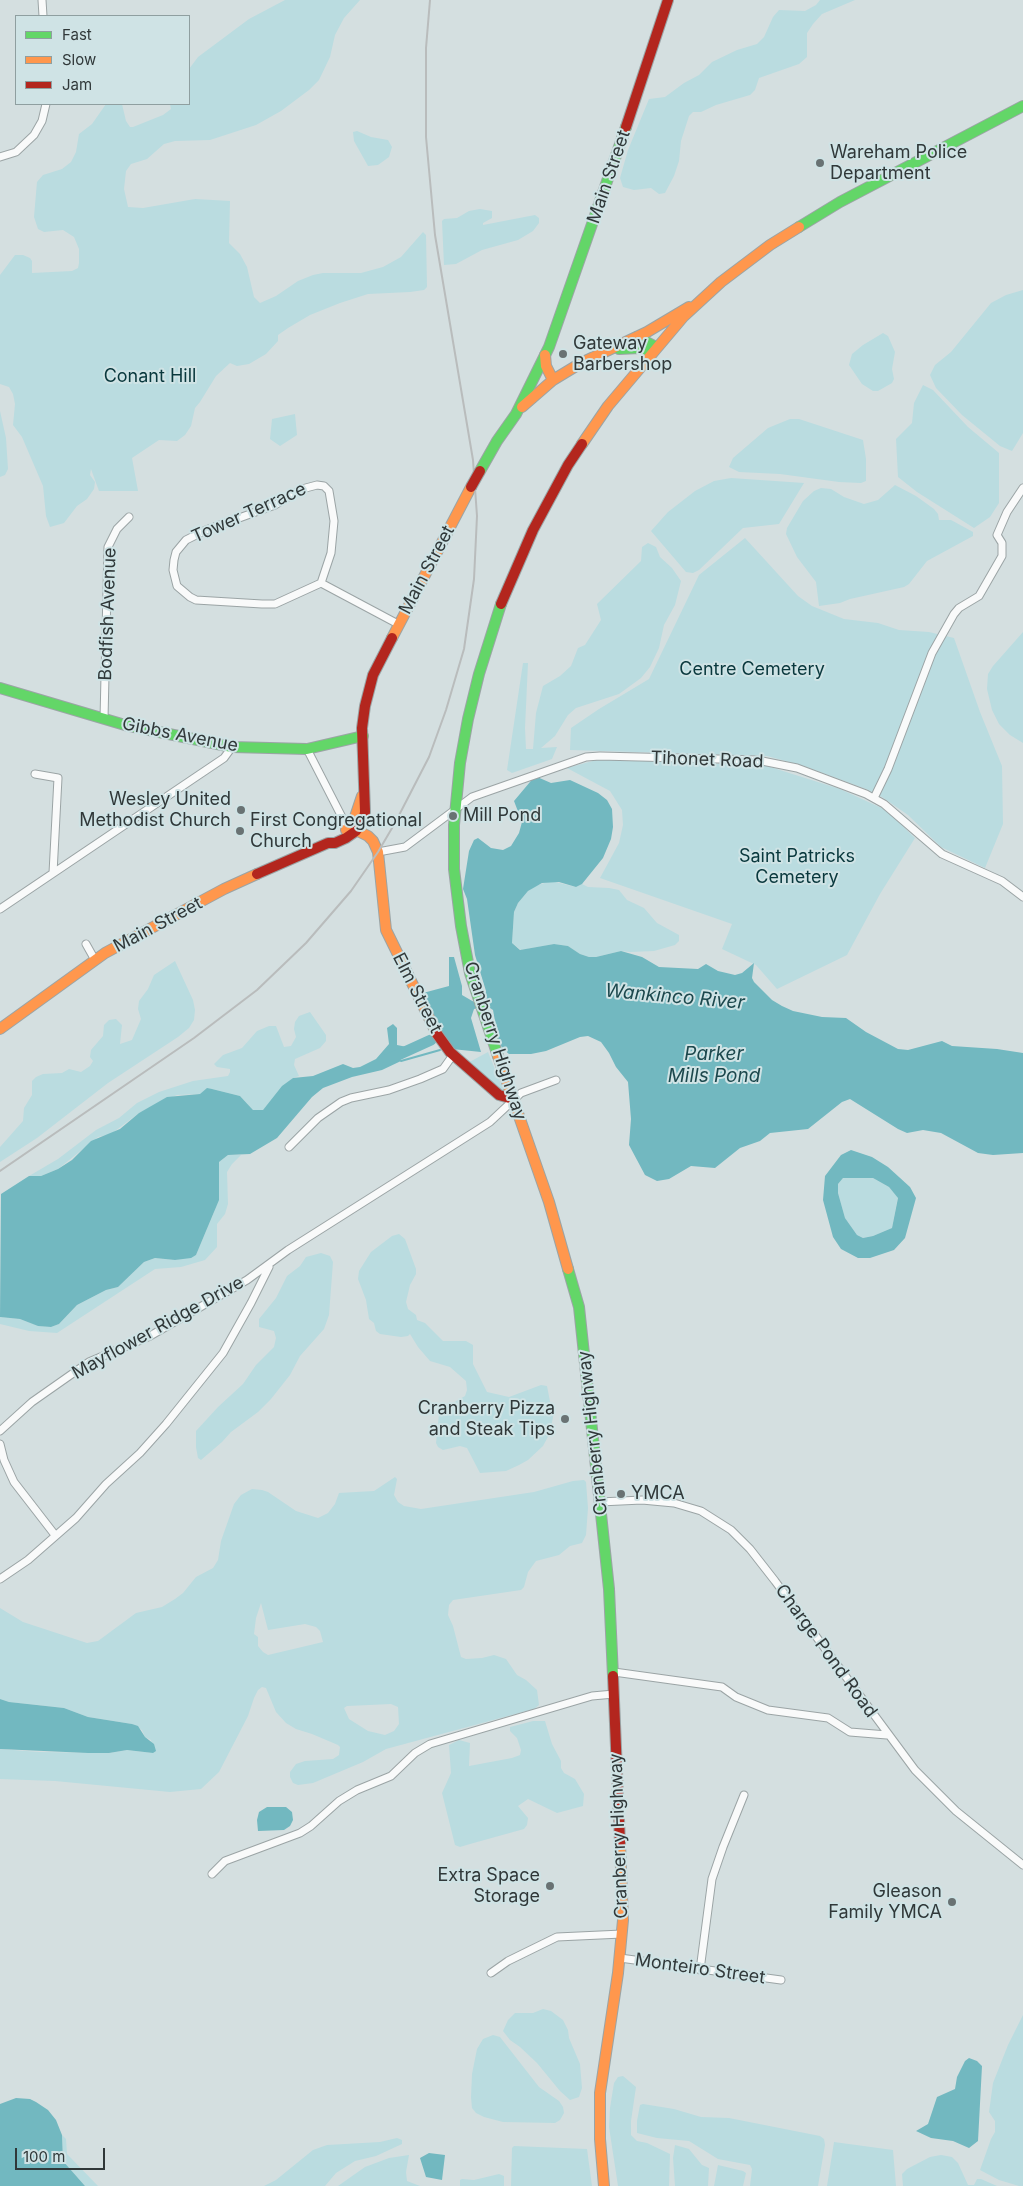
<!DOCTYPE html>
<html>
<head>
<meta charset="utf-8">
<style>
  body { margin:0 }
  #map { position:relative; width:1023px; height:2186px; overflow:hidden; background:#d4dfe0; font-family:Inter,sans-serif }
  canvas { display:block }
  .legend { position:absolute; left:15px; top:15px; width:175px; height:90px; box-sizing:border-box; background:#cfe3e5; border:1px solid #8f9fa0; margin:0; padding:6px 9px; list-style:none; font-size:15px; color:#303839 }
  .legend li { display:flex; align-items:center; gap:10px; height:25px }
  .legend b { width:25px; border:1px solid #8f9fa0 }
  .scale { position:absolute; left:15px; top:2148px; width:90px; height:22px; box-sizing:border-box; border:2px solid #303839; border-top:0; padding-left:6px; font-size:15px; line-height:18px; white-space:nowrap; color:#303839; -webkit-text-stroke:4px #cfe3e5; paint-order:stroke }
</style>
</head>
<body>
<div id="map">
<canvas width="1023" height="2186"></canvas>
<ul class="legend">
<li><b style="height:6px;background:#63d668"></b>Fast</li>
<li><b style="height:6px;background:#ff974d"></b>Slow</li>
<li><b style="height:6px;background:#b3261e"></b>Jam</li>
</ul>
<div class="scale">100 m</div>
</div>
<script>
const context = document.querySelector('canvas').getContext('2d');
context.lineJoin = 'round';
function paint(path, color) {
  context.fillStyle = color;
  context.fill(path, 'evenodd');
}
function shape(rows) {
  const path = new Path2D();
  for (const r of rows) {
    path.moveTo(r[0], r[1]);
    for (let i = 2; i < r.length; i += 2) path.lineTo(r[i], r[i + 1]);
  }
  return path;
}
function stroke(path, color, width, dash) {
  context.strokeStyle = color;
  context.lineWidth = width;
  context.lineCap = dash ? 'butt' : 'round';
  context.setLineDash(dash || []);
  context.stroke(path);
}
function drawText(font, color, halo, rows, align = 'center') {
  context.font = font + ' Inter,sans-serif';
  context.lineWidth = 4;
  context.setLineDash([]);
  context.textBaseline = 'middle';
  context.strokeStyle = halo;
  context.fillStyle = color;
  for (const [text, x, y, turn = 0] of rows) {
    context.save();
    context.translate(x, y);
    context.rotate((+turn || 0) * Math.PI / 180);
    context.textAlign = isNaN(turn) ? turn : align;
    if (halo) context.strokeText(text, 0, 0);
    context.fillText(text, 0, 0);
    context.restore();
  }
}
paint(shape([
  [285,0,360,0,344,18,335,35,330,57,319,80,309,90,281,111,256,125,210,140,175,141,164,144,147,159,131,164,126,171,124,189,128,207,143,208,195,199,230,201,229,243,240,254,247,267,254,297,260,303,276,296,298,281,313,275,323,273,361,273,383,267,401,257,423,232,426,235,427,287,424,290,410,292,368,294,340,303,310,315,288,328,278,335,278,341,266,354,249,364,237,366,230,363,216,376,200,402,195,408,191,426,185,435,177,441,159,440,132,458,138,491,99,491,91,469,90,475,95,482,94,489,87,499,77,506,64,523,50,527,46,516,43,486,22,437,13,425,15,404,13,394,9,387,0,384,0,275,15,255,23,255,30,258,32,261,32,273,72,271,78,268,79,263,79,249,74,237,63,230,44,232,38,229,34,217,37,182,43,175,62,169,71,162,76,152,79,134,92,124,106,104,122,104,126,121,130,127,133,127,163,115,171,109,170,104,189,104,189,69,198,57,249,19],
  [820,0,855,0,822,14,813,24,807,33,807,57,799,64,759,78,755,90,750,95,716,105,701,112,693,112,689,116,681,141,679,161,674,176,665,193,659,194,651,188,634,190,623,187,620,178,628,150,649,99,665,97,684,83,699,75,712,62,737,50,757,44,764,37,773,17,779,10,805,11,816,5],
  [357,131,371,137,388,140,392,147,389,157,378,165,368,166,354,141,353,132],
  [480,209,492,211,492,218,483,223,483,225,535,215,539,218,539,223,533,231,518,240,482,250,456,264,444,265,442,221,444,219,457,218,469,211],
  [1023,290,1023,433,1012,451,1000,446,962,415,936,388,930,375,935,365,951,352,991,303,1006,295],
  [883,333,888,336,895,352,892,369,894,379,892,383,878,391,873,391,862,384,849,365,852,354,863,345],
  [923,385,933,390,968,427,999,453,999,503,990,517,974,528,917,492,898,477,896,439,912,423,914,403],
  [0,411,6,438,8,469,5,475,0,477],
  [295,414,297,435,280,446,270,439,272,419],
  [790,419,799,419,863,440,866,459,866,481,861,483,839,482,780,474,739,472,729,467,733,458,768,428],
  [731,478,804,483,779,524,743,528,699,570,693,573,686,572,651,531,668,512,695,491,714,481],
  [895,485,916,496,934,509,938,514,939,520,951,520,973,532,973,536,927,561,909,584,904,587,850,599,840,603,819,606,816,582,797,557,786,534,787,528,803,501,814,491,821,488,831,489,844,497,864,504,878,500],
  [745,538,798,596,812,606,844,619,878,623,899,630,929,632,954,638,980,712,1002,766,1003,824,985,868,941,847,908,815,882,797,866,789,804,766,767,756,570,750,571,728,599,709,649,679,699,575],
  [648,543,656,547,660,557,672,568,681,581,675,605,664,625,659,648,650,667,641,678,619,694,576,708,568,715,555,736,541,748,557,747,552,759,512,773,507,770,523,663,528,663,525,728,526,749,533,749,536,713,543,686,560,676,571,666,578,648,585,645,601,620,597,604,641,561,642,547],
  [1023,632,1023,743,1010,735,999,724,992,710,987,689,988,674,993,666],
  [600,759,767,766,840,789,886,810,915,838,880,894,847,955,777,989,756,965,722,949,732,924,600,878,619,843,623,825,622,810,610,791,567,768],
  [551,881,576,887,582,884,588,887,609,888,619,890,627,900,644,908,657,923,679,935,679,941,675,945,654,951,630,952,621,951,596,957,589,957,580,954,568,946,554,944,521,950,512,943,514,912,518,903,528,891,535,886],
  [175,961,193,1000,195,1010,194,1020,189,1028,178,1037,108,1083,37,1138,0,1162,0,1147,23,1121,24,1108,32,1095,32,1081,36,1077,43,1074,62,1073,69,1069,81,1072,90,1066,93,1061,90,1057,91,1050,103,1036,104,1025,109,1020,116,1019,122,1025,120,1044,132,1040,141,1019,138,1009,139,1001,148,989,154,975],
  [310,1012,326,1035,326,1041,320,1048,295,1059,294,1065,299,1076,293,1078,263,1110,253,1110,240,1096,212,1089,207,1089,201,1094,177,1095,139,1113,111,1134,98,1137,58,1169,41,1176,29,1176,58,1159,96,1130,119,1118,137,1103,159,1092,193,1081,228,1076,230,1072,230,1069,217,1067,214,1064,223,1055,242,1048,257,1031,269,1026,276,1026,284,1047,291,1046,296,1037,294,1029,295,1022,299,1016],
  [488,1052,507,1099,462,1066],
  [228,1155,241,1155,232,1164,227,1172,228,1204,225,1214,217,1224,217,1247,205,1260,181,1267,155,1269,57,1333,29,1331,0,1324,0,1317,20,1319,39,1326,51,1327,59,1324,77,1305,106,1290,118,1287,144,1262,155,1258,175,1260,196,1255,214,1212,219,1162],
  [866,1177,873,1178,889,1187,898,1197,892,1228,873,1236,863,1238,857,1235,845,1218,838,1193,838,1184,843,1178],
  [399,1234,405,1239,416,1269,416,1274,410,1285,406,1302,408,1309,416,1315,417,1320,425,1323,443,1341,466,1341,473,1345,473,1364,487,1392,509,1397,541,1385,547,1386,553,1417,550,1433,543,1446,528,1460,519,1465,506,1471,480,1473,467,1448,460,1446,443,1450,438,1447,436,1443,439,1414,441,1410,465,1396,467,1390,466,1381,450,1367,430,1361,418,1347,410,1334,408,1336,401,1337,380,1334,376,1331,374,1323,369,1319,366,1300,358,1279,359,1271,371,1252,392,1236],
  [321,1253,330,1256,333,1262,329,1315,324,1329,300,1356,290,1375,271,1399,258,1412,231,1432,222,1442,201,1460,198,1458,196,1447,196,1431,218,1407,243,1384,256,1365,274,1347,276,1338,274,1331,259,1327,259,1319,276,1298,287,1276,300,1266,306,1257],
  [395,1477,397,1479,394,1495,398,1502,404,1506,421,1509,534,1492,573,1481,584,1480,586,1482,588,1508,586,1535,582,1543,570,1546,559,1555,536,1561,528,1572,524,1587,521,1590,453,1600,449,1605,448,1615,453,1626,461,1657,466,1659,482,1658,494,1655,506,1659,517,1675,526,1680,537,1690,539,1705,534,1709,386,1749,363,1762,313,1783,298,1785,293,1783,290,1777,290,1772,296,1764,305,1761,333,1759,339,1755,340,1747,338,1745,312,1734,296,1729,286,1723,276,1712,266,1688,262,1687,258,1690,254,1698,248,1716,219,1772,201,1789,170,1792,55,1781,0,1779,0,1749,39,1752,109,1753,127,1750,153,1753,151,1740,145,1737,142,1730,132,1724,88,1717,64,1708,9,1702,0,1699,0,1608,23,1622,87,1643,98,1641,136,1613,162,1607,175,1599,183,1593,196,1577,213,1568,218,1560,221,1541,234,1504,241,1495,252,1489,262,1490,268,1492,296,1511,318,1518,328,1513,335,1504,339,1493,374,1491],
  [261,1603,268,1630,305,1624,316,1627,320,1631,323,1642,268,1655,263,1652,258,1646,258,1637,254,1634,256,1618],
  [391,1704,398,1707,399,1724,394,1731,385,1735,368,1731,349,1719,344,1708,347,1706],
  [533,1721,545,1721,552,1744,561,1761,561,1768,564,1773,575,1779,584,1794,583,1806,557,1813,528,1799,518,1806,528,1818,527,1825,524,1829,470,1844,460,1847,455,1845,442,1793,451,1773,449,1745,459,1740,470,1743,469,1766,512,1758,520,1755,521,1750,517,1738,510,1731,510,1727],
  [543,2009,551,2011,563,2020,568,2030,569,2038,580,2064,582,2088,579,2097,570,2100,560,2091,537,2063,520,2047,510,2040,503,2031,508,2020,515,2013,533,2013],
  [1023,2015,1023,2186,1019,2186,999,2180,980,2170,991,2139,995,2132,995,2121,989,2112,993,2083,1008,2045],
  [493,2035,500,2037,539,2087,559,2101,563,2107,564,2113,560,2120,555,2123,503,2122,484,2117,476,2113,472,2108,471,2097,472,2074,477,2049,483,2039],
  [623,2076,636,2087,631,2121,631,2135,637,2141,647,2143,670,2154,669,2186,618,2186,609,2127,610,2108,614,2083,618,2077],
  [643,2104,674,2109,701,2117,729,2118,820,2136,824,2139,825,2145,818,2186,750,2186,752,2169,750,2165,718,2159,689,2141,657,2138,637,2133,637,2121,640,2105],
  [62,2135,66,2139,67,2154,98,2186,85,2186,63,2161],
  [397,2138,402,2140,402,2144,376,2156,355,2161,336,2173,325,2186,264,2186,276,2180,313,2150,327,2145,380,2142],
  [834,2142,893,2150,896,2186,827,2186],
  [675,2145,689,2149,702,2165,709,2168,708,2186,675,2186,673,2158],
  [514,2146,587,2149,592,2186,511,2186,512,2148],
  [409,2155,406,2172,407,2181,420,2186,338,2186,365,2167,389,2158],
  [941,2155,952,2157,958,2163,968,2185,974,2185,977,2179,981,2179,997,2186,903,2186,902,2174,907,2169,930,2157],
  [718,2165,743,2171,746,2173,743,2186,714,2186],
  [499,2174,504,2176,504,2186,460,2186,460,2180,462,2179,474,2180]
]), '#badce0');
paint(shape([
  [535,776,551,783,570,780,598,793,607,800,612,809,613,827,611,839,603,858,582,884,576,887,559,882,542,883,528,891,518,903,514,912,512,943,520,950,554,944,568,946,580,954,589,957,596,957,621,951,642,957,659,967,698,969,706,964,718,971,735,975,742,973,754,963,752,978,754,982,772,1000,782,1006,793,1011,822,1017,846,1018,866,1032,898,1049,908,1050,942,1041,952,1046,997,1049,1023,1053,1023,1153,993,1155,978,1153,941,1133,923,1130,907,1133,898,1129,850,1099,842,1102,808,1129,770,1133,760,1141,740,1148,715,1168,691,1166,669,1179,657,1181,645,1175,629,1145,631,1119,628,1082,616,1067,609,1053,601,1042,588,1036,580,1037,546,1051,531,1054,509,1054,502,1048,498,1038,493,1010,487,1006,474,1009,471,1018,481,1052,452,1049,448,1044,423,993,449,986,449,957,454,957,462,986,462,995,474,1002,484,998,486,991,475,955,467,899,463,889,469,851,474,840,478,838,491,848,503,850,511,846,519,833,522,822,514,801],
  [393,1024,397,1028,397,1045,407,1047,399,1055,401,1061,382,1070,352,1077,323,1088,312,1097,277,1138,250,1154,228,1155,219,1162,219,1200,196,1255,191,1258,175,1260,155,1258,144,1262,118,1287,106,1290,77,1305,59,1324,51,1327,38,1326,20,1319,0,1317,1,1194,29,1176,41,1176,58,1169,72,1160,91,1141,120,1129,139,1113,167,1097,200,1094,207,1088,212,1089,240,1096,253,1110,263,1110,282,1086,293,1078,313,1076,343,1064,353,1068,360,1067,376,1059,389,1044,387,1028],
  [851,1150,872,1157,888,1167,910,1187,916,1198,905,1238,894,1250,870,1258,858,1258,841,1249,833,1237,823,1200,825,1176,841,1155],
  [843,1178,873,1178,889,1187,898,1198,892,1228,873,1236,863,1238,857,1235,845,1218,838,1193,838,1184],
  [0,1699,9,1702,64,1708,88,1717,132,1724,138,1726,145,1737,154,1744,156,1751,153,1753,127,1750,109,1753,88,1753,0,1749],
  [267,1807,286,1807,292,1812,293,1820,290,1826,284,1830,258,1831,257,1820,259,1812],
  [969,2058,977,2061,982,2066,978,2141,969,2148,953,2141,931,2138,916,2131,928,2124,937,2097,955,2089,957,2077,965,2061],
  [16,2098,30,2099,36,2102,48,2110,56,2120,62,2135,63,2161,85,2186,0,2186,0,2104],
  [429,2153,445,2155,442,2180,426,2177,420,2158]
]), '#72b8c0');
stroke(shape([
  [401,1061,440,1050]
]), '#72b8c0', 2);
stroke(shape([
  [387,1060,431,1040]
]), '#72b8c0', 11);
const street = shape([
  [42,0,43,16],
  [0,157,16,152,34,135,42,121,46,104],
  [317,485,324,486,329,491,334,521,331,553,321,583,275,604,262,604,196,600,190,597,177,586,173,570,174,560,176,552,186,540,206,530,275,505,302,489,317,485],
  [321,583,398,624],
  [104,719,108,547,117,529,129,517],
  [307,749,345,823,350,827],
  [35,774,58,778,53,873],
  [874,798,888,769,932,653,954,614,959,608,979,596,1002,556,1002,543,997,535,1007,512,1023,488],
  [378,852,405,847,472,797,586,757,600,756,757,760,797,768,866,794,884,804,942,854,1002,881,1023,897],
  [0,909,224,758,232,747],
  [86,944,95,960],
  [289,1147,318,1118,341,1102,351,1098,389,1090,420,1079,443,1069,453,1055],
  [0,1431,32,1402,89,1362,150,1336,247,1280,288,1250,490,1122,521,1093,556,1080],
  [0,1444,4,1460,14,1482,55,1535],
  [600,1502,642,1500,674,1503,701,1511,731,1530,750,1549,775,1581,915,1770,956,1811,1023,1865],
  [0,1579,28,1560,76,1518,106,1484,140,1453,166,1424,223,1353,251,1303,269,1267],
  [614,1672,722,1687,736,1697,768,1710,828,1718,850,1732,887,1735],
  [212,1874,225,1861,300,1833,311,1826,339,1801,357,1790,391,1776,415,1753,430,1744,592,1696,614,1694],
  [620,1958,781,1980],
  [700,1970,712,1879,723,1847,744,1795],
  [491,1973,508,1961,557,1937,622,1934]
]);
const fast = shape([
  [799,227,840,202,1023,106],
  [637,337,656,347],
  [619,349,639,348,653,351],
  [480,471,497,441,516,414,549,347,626,127],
  [0,688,125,725,232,747,307,749,363,736],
  [498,1056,470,973,461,926,454,869,454,825,460,763,468,719,479,674,501,604],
  [568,1269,579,1307,609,1589,613,1676]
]);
const slow = shape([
  [545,355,546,366,553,380],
  [522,407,553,380,581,363,647,332,689,307],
  [582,444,608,406,684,316,721,282,770,245,799,227],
  [392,638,471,487],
  [350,827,368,836,373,841,378,852,386,930,437,1034],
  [346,830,354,820,362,796],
  [0,1029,105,953,224,889,257,874],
  [498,1056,549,1202,568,1269],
  [604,2186,600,2139,600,2093,618,1973,623,1920,620,1843]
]);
const jam = shape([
  [626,127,668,0],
  [501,604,533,530,568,465,582,444],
  [257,874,328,843,335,843,346,838,356,831,363,821,365,812,362,728,365,706,373,675,392,638],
  [437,1034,450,1052,499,1095,513,1099],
  [613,1676,620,1843]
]);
stroke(street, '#9ba4a5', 9);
stroke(fast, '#9ba4a5', 12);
stroke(slow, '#9ba4a5', 12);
stroke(jam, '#9ba4a5', 12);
stroke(street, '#f9fafa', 7);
stroke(fast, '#63d668', 10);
stroke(slow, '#ff974d', 10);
stroke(jam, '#b3261e', 10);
stroke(shape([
  [0,1171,194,1038,257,990,306,943,351,891,378,852,395,823,429,757,446,710,464,649,474,579,477,516,473,460,435,235,426,137,426,48,430,0]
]), '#b9bcbc', 2);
const jamBridge = shape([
  [471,487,480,471]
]);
stroke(jamBridge, '#9ba4a5', 12, []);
stroke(jamBridge, '#b3261e', 10);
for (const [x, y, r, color] of [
  [820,163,5,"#697273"],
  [563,354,5,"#697273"],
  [241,810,5,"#697273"],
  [453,816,5,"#697273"],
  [240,831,5,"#697273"],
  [565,1419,5,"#697273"],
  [621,1494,5,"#697273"],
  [550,1886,5,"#697273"],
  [952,1902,5,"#697273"]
]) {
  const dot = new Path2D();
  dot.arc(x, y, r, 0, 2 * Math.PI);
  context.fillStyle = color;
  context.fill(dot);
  stroke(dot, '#cfe3e5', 2);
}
drawText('18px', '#303839', '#cfe3e5', [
  ["Wareham Police",830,153],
  ["Department",830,174],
  ["Gateway",573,344],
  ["Barbershop",573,365],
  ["Wesley United",231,800,"right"],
  ["Methodist Church",231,821,"right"],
  ["Mill Pond",463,816],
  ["First Congregational",250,821],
  ["Church",250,842],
  ["Cranberry Pizza",555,1409,"right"],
  ["and Steak Tips",555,1430,"right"],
  ["YMCA",631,1494],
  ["Extra Space",540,1876,"right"],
  ["Storage",540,1897,"right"],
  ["Gleason",942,1892,"right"],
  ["Family YMCA",942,1913,"right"]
], 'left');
drawText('18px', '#303839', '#cfe3e5', [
  ["Main Street",609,177,-71],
  ["Tower Terrace",249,513,-24],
  ["Main Street",427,570,-62],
  ["Bodfish Avenue",108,614,-88],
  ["Gibbs Avenue",180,735,11],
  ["Tihonet Road",707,760,2],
  ["Main Street",158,925,-28],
  ["Elm Street",417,993,63],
  ["Cranberry Highway",495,1041,72],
  ["Mayflower Ridge Drive",158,1328,-29],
  ["Cranberry Highway",593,1433,-96],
  ["Charge Pond Road",826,1651,54],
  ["Cranberry Highway",619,1836,-92],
  ["Monteiro Street",700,1969,8]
]);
drawText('18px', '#09383d', '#cfe3e5', [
  ["Conant Hill",150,377],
  ["Centre Cemetery",752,670],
  ["Saint Patricks",797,857],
  ["Cemetery",797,878]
]);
drawText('italic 19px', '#1c484d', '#cfe3e5', [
  ["Wankinco River",675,997,5],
  ["Parker",714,1054],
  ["Mills Pond",714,1076]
]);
</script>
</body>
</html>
